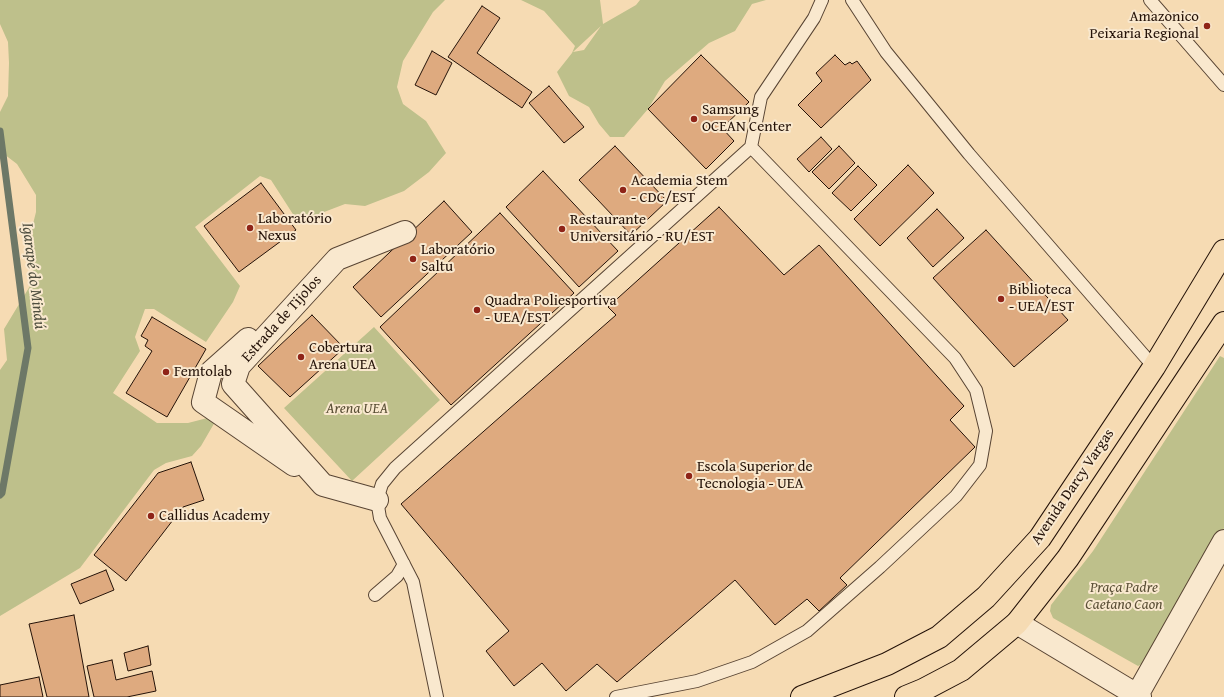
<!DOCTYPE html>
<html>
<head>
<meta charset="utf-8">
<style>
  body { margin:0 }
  canvas { display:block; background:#f6dbb3 }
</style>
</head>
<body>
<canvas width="1224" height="697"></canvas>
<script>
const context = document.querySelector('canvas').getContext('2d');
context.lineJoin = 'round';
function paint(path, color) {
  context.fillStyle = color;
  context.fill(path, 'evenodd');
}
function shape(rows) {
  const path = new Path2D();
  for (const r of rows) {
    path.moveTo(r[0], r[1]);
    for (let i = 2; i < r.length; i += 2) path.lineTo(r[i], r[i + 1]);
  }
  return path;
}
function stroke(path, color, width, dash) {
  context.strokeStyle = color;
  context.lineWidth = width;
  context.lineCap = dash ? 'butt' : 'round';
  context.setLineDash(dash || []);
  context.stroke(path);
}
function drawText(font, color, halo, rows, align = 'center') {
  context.font = font + ' "Gentium Book Plus",serif';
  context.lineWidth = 4;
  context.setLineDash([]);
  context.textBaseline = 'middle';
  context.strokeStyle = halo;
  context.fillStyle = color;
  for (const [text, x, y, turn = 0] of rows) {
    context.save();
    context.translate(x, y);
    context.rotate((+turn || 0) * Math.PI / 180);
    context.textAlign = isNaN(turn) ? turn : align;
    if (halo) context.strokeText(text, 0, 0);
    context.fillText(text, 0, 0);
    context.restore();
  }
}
paint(shape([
  [0,0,445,0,433,12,403,61,397,87,403,104,426,121,446,153,429,172,404,191,365,206,345,204,298,222,271,180,260,176,195,227,240,286,233,302,206,342,154,309,145,309,135,337,140,351,113,393,157,423,188,423,219,415,201,446,192,456,166,463,154,470,80,568,0,616,0,370,7,360,4,329,33,281,32,228,36,212,36,195,17,164,0,151,0,112,8,96,9,63,8,42,0,24],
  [521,0,600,0,603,24,636,5,640,0,766,0,752,4,735,31,709,43,665,81,648,109,624,137,610,137,599,124,589,107,569,96,557,72,572,53,575,46,544,11],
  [601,26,584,50,573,52],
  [374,327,440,400,352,481,284,408],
  [1220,356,1224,358,1224,528,1146,662,1138,666,1053,618,1050,611,1051,605,1093,551]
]), '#bec08b');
stroke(shape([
  [0,131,28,348,2,493,0,495]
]), '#6d7867', 7);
const building = shape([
  [482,6,500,18,477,53,532,92,522,108,448,57,482,6],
  [432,51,452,63,436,95,415,85,432,51],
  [701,55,749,102,722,128,734,141,706,169,648,109,701,55],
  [835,55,845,65,850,62,852,64,857,61,871,80,821,128,798,105,822,81,816,73,835,55],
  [549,86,584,127,564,143,529,103,549,86],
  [821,137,832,149,809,172,797,159,821,137],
  [615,146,667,201,631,235,579,180,615,146],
  [839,146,855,163,829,189,812,172,839,146],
  [908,165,934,193,880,246,854,219,908,165],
  [858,166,877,185,851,211,832,193,858,166],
  [543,171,618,251,579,287,506,207,543,171],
  [261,183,296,230,239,272,204,226,261,183],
  [444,201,472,232,381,317,353,287,444,201],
  [719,207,784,275,819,245,964,406,950,420,975,447,840,578,847,585,819,611,807,599,775,625,735,580,617,682,597,664,566,691,542,663,514,686,486,651,509,631,401,504,616,315,608,307,719,207],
  [937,209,964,238,933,267,907,238,937,209],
  [500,213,574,293,451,405,380,327,500,213],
  [986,230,1068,320,1014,367,933,278,986,230],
  [312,315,344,348,290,397,258,366,312,315],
  [152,317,206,349,167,417,126,393,152,351,145,346,148,340,141,336,152,317],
  [191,462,204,500,183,507,126,581,94,555,158,473,191,462],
  [106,570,114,590,80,604,71,584,106,570],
  [74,615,89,697,47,697,29,624,74,615],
  [148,646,151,665,128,671,124,653,148,646],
  [112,660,116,680,152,671,156,691,127,697,94,697,87,666,112,660],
  [39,677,43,697,0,697,0,685,39,677]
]);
paint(building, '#deaa7f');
stroke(building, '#241208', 1);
const lane = shape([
  [852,0,886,52,969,154,1154,367],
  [1150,0,1224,85],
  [375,595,397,576,404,564],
  [437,697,413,582,380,518,377,500,382,484,395,468,751,147,761,97,814,18,822,0],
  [616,697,697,681,752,662,807,631,880,567,956,496,980,465,986,431,976,390,955,358,751,147]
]);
const street = shape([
  [248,339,211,372,203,402,294,465],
  [377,500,323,485,233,384,239,366,337,259,405,232],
  [1017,623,1140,697],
  [1136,697,1224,541]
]);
const primary = shape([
  [802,697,887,664,939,637,986,597,1040,538,1154,367,1224,251],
  [906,697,923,690,961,670,1017,623,1068,558,1224,323]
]);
stroke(lane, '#584433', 14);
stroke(street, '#584433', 24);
stroke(primary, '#241208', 24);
stroke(lane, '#f9e8ce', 12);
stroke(street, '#f9e8ce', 22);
stroke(primary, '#f6dbb3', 22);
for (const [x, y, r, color] of [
  [1207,26,4,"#8f2418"],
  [694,119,4,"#8f2418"],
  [623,190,4,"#8f2418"],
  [250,228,4,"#8f2418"],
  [562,229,4,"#8f2418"],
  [413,259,4,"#8f2418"],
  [1001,299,4,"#8f2418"],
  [477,310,4,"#8f2418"],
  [301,357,4,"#8f2418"],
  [166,372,4,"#8f2418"],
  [689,476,4,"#8f2418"],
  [151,516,4,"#8f2418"]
]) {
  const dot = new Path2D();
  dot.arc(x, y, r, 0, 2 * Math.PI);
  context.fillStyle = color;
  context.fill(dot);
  stroke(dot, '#f9e8ce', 1.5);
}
drawText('15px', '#241208', '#f9e8ce', [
  ["Amazonico",1199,17,"right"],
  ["Peixaria Regional",1199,34,"right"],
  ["Samsung",702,110],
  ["OCEAN Center",702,127],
  ["Academia Stem",631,181],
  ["- CDC/EST",631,198],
  ["Laboratório",258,219],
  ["Nexus",258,236],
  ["Restaurante",570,220],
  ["Universitário - RU/EST",570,237],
  ["Laboratório",421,250],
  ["Saltu",421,267],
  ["Biblioteca",1009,290],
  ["- UEA/EST",1009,307],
  ["Quadra Poliesportiva",485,301],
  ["- UEA/EST",485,318],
  ["Cobertura",309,348],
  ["Arena UEA",309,365],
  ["Femtolab",174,372],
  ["Escola Superior de",697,467],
  ["Tecnologia - UEA",697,484],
  ["Callidus Academy",159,516]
], 'left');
drawText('15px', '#241208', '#f9e8ce', [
  ["Estrada de Tijolos",282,319,-48],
  ["Avenida Darcy Vargas",1073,487,-56]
]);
drawText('italic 15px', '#5a4f36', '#f9e8ce', [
  ["Arena UEA",357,409],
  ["Praça Padre",1124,588],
  ["Caetano Caon",1124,605]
]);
drawText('italic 16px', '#4f4e3f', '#f9e8ce', [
  ["Igarapé do Mindú",33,276,83]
]);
</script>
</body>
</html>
